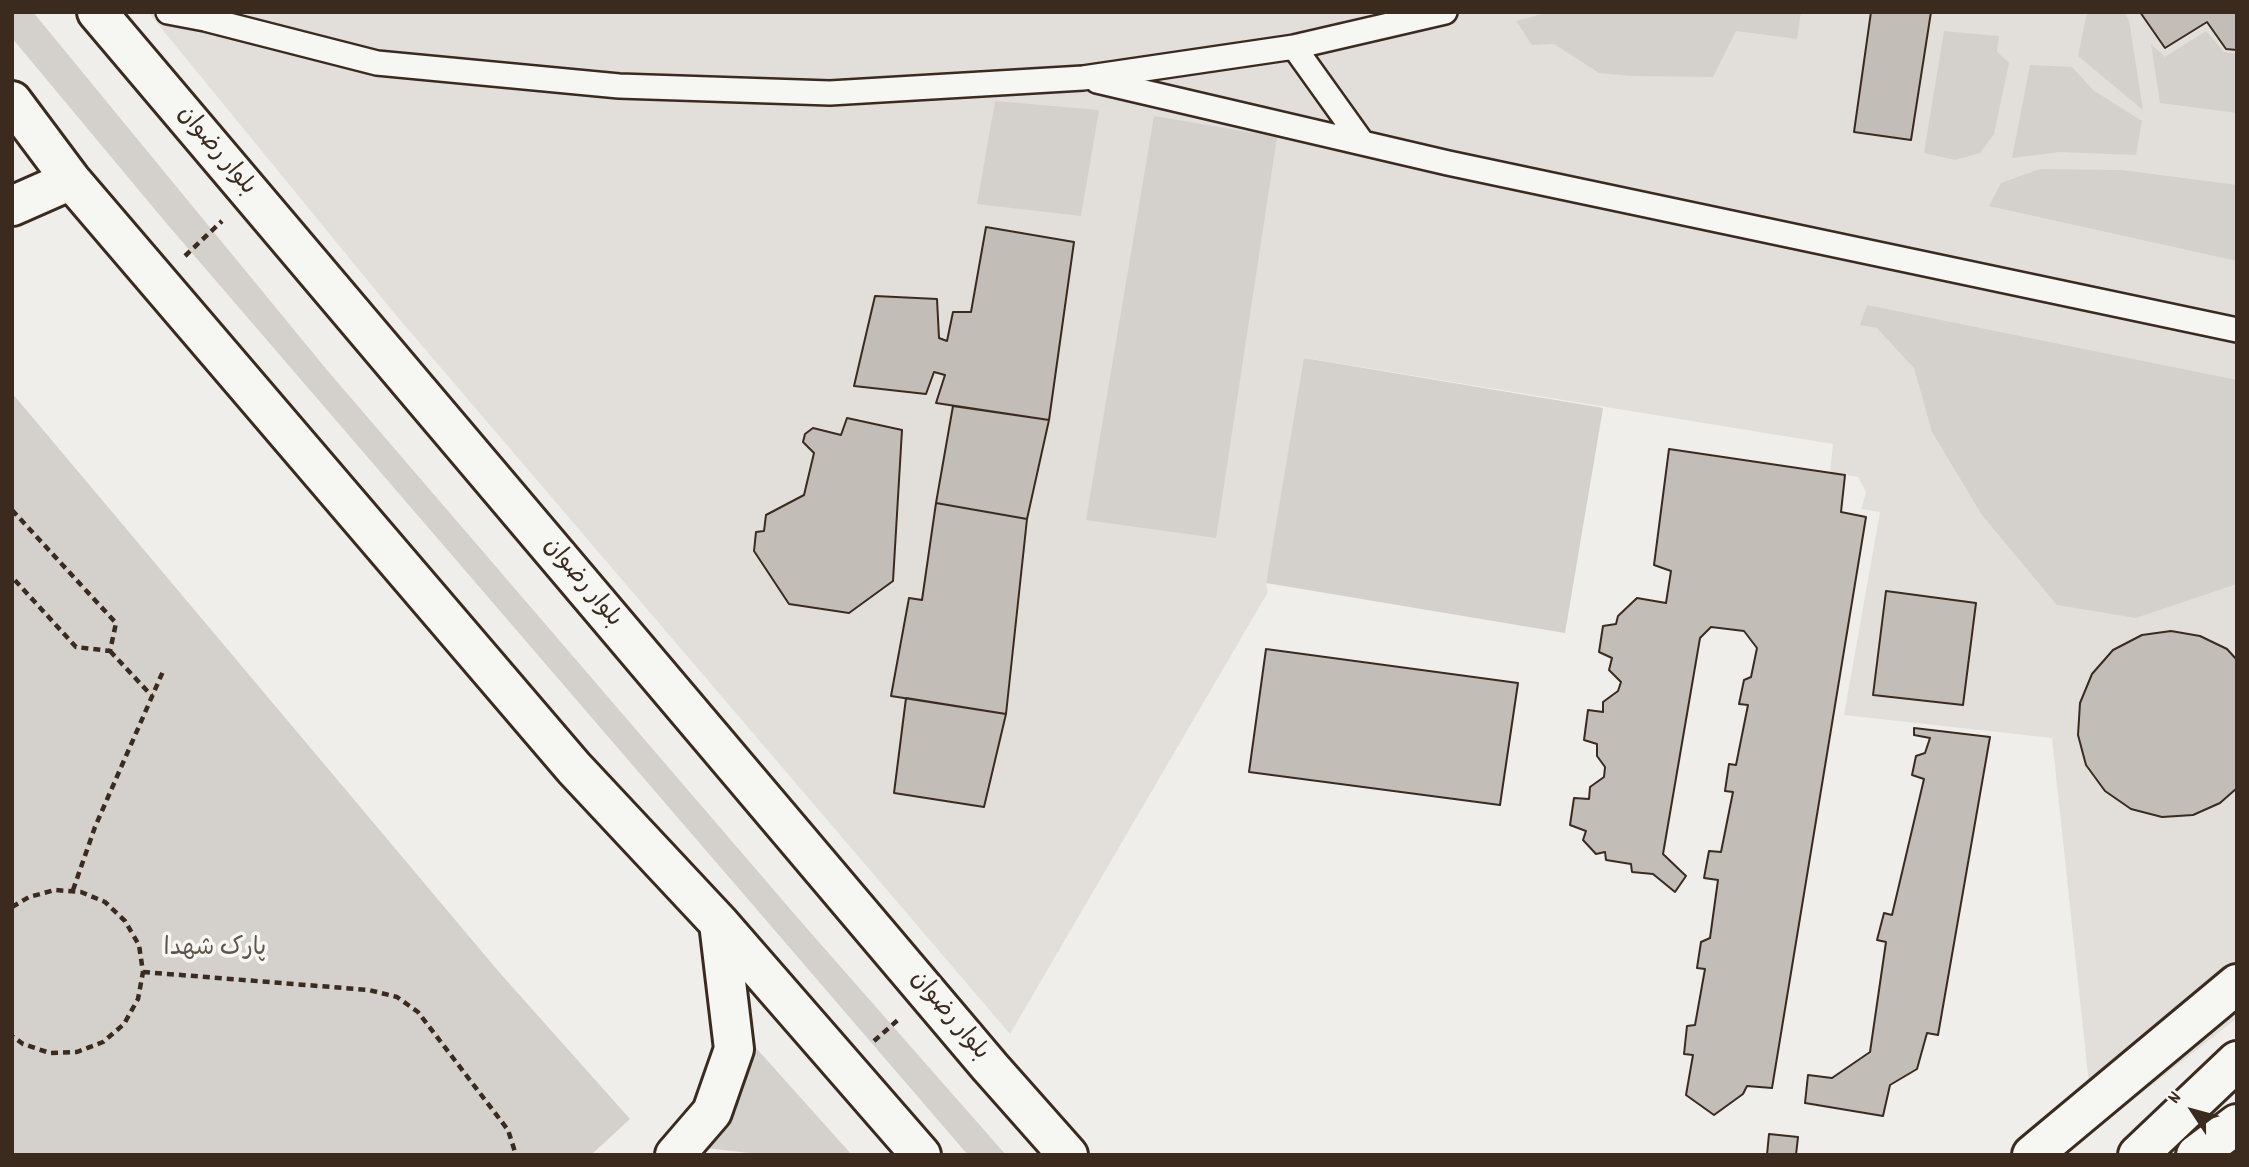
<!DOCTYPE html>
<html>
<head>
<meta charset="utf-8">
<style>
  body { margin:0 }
  #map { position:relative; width:2249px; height:1167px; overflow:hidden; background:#efeeea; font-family:Dekko,sans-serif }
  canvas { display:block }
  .frame { position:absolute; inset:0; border:14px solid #3b2a1e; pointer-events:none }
  .north { position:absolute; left:2158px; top:1076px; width:70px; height:70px; -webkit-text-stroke:5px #f6f6f2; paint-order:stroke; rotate:306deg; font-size:19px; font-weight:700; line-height:28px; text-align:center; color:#3b2a1e }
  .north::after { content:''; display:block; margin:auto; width:24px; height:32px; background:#3b2a1e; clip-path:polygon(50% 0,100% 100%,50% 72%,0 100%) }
</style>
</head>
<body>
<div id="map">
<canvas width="2249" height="1167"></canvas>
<div class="frame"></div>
<div class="north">N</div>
</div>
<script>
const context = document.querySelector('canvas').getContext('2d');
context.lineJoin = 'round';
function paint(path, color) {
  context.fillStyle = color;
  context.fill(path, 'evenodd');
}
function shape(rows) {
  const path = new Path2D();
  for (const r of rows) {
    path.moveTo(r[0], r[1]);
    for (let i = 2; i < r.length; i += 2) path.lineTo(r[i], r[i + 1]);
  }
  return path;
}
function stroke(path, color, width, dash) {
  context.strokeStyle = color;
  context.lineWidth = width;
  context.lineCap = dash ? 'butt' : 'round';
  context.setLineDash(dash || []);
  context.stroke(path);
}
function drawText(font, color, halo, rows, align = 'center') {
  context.font = font + ' Dekko,"Playpen Sans Arabic",sans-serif';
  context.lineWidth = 7;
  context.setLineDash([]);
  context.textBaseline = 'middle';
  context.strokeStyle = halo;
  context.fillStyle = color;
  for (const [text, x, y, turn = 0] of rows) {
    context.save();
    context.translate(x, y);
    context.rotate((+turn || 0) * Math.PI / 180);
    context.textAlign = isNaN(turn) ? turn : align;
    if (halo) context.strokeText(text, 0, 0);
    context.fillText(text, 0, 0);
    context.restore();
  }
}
paint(shape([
  [148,12,2237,12,2237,1018,2094,1131,2052,738,1844,715,1880,512,1861,509,1866,492,1858,477,1830,472,1833,444,1305,358,1266,583,1268,592,1010,1034,395,314]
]), '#e2dfdb');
paint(shape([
  [12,12,33,12,327,370,803,924,1006,1155,968,1155,167,224,12,38],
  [1550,12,1801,12,1797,39,1736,31,1713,77,1632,76,1599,73,1554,44,1532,45,1516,21],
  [2087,12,2124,12,2129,20,2143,110,2078,56],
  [1944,31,1999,36,1997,52,2009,63,1994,134,1980,153,1955,160,1924,153],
  [2206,31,2224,52,2237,54,2237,113,2160,103,2151,44,2165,57],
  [2030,65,2072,67,2093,90,2142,121,2136,155,2060,152,2012,158],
  [995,101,1099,110,1081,216,977,204],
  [1154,116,1277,137,1216,538,1086,520],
  [2040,169,2122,170,2237,185,2237,261,1989,206,2001,183],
  [1867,305,2237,380,2237,584,2136,618,2057,605,1982,515,1932,432,1914,368,1877,328,1860,325],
  [1304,358,1603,408,1565,633,1266,583],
  [12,393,499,972,630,1119,591,1155,12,1155],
  [748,1039,852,1155,753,1155,750,1153,696,1147]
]), '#d4d1cc');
const building = shape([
  [1871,12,1931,12,1911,140,1854,132,1871,12],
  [2140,12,2237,12,2237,50,2226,49,2207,22,2165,48,2140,12],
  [986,227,1074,242,1049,420,936,403,945,375,934,372,926,394,854,386,875,296,937,299,939,338,947,341,953,312,971,312,986,227],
  [953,406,1049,420,1027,519,936,503,953,406],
  [847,418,902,430,893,581,849,613,789,604,754,551,756,532,764,531,766,515,804,495,814,453,803,442,805,434,813,428,841,435,847,418],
  [1669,449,1845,475,1841,512,1866,517,1772,1088,1747,1086,1743,1094,1714,1115,1686,1095,1693,1055,1684,1054,1687,1026,1695,1025,1705,969,1697,968,1701,942,1710,938,1718,880,1704,878,1709,851,1721,852,1733,792,1725,791,1729,764,1736,765,1748,705,1739,704,1744,680,1751,677,1757,648,1744,631,1711,627,1700,638,1663,854,1686,876,1675,892,1653,874,1632,872,1631,864,1606,860,1605,852,1596,854,1583,840,1586,831,1570,825,1574,798,1589,799,1590,787,1604,777,1605,767,1597,756,1597,744,1584,740,1588,710,1603,712,1603,702,1618,691,1621,682,1609,670,1612,658,1599,652,1603,626,1616,624,1618,616,1637,598,1666,603,1671,571,1654,565,1669,449],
  [936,503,1027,519,1006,714,891,696,909,598,922,600,936,503],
  [1886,591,1976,603,1963,705,1873,695,1886,591],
  [2171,631,2200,636,2227,649,2237,660,2237,788,2220,803,2193,815,2162,817,2131,809,2105,791,2086,765,2078,735,2080,703,2092,674,2113,650,2142,635,2171,631],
  [1266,649,1518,683,1500,805,1249,772,1266,649],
  [906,698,1006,714,984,807,894,793,906,698],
  [1914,728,1990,737,1938,1035,1927,1033,1917,1069,1890,1085,1883,1116,1805,1103,1808,1075,1832,1078,1870,1052,1886,942,1877,940,1884,913,1892,915,1924,779,1912,775,1916,756,1925,753,1930,738,1914,735,1914,728],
  [1769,1134,1798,1137,1796,1155,1767,1155,1769,1134]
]);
paint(building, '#c2bdb7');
stroke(building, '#3b2a1e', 2);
const lane = shape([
  [168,12,205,19,377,63,619,86,830,93,1083,78,1294,47,1445,12],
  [1294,47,1362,142],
  [1097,81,1448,163,2237,330]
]);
const secondary = shape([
  [97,12,990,1067,1068,1155],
  [12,101,71,180,574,768,719,923,921,1155],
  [12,206,71,180],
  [675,1155,712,1112,734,1049,719,923],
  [2138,1155,2237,1061]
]);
const highway = shape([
  [2032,1155,2237,984],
  [2196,1155,2237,1124]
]);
stroke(lane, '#3b2a1e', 28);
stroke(secondary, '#3b2a1e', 44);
stroke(highway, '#3b2a1e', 44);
stroke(shape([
  [185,256,222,221],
  [12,510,116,623,110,651,76,647,12,577],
  [110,651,152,696],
  [73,890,95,827,164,669],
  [12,907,29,897,55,890,81,892,105,902,125,921,139,945,143,972,138,999,124,1024,103,1042,77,1052,50,1053,23,1044,12,1036],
  [143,972,369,990,397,997,418,1012,508,1130,516,1155],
  [874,1041,899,1019]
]), '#3b2a1e', 4.5, [7, 5]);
stroke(lane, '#f6f6f2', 23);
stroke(secondary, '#f6f6f2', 38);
stroke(highway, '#f6f6f2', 38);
drawText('24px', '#3b2a1e', '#f6f6f2', [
  ["بلوار رضوان",215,152,50],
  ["بلوار رضوان",581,584,50],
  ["بلوار رضوان",948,1017,50]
]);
drawText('24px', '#61544a', '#f6f6f2', [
  ["پارک شهدا",215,951]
]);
</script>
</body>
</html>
